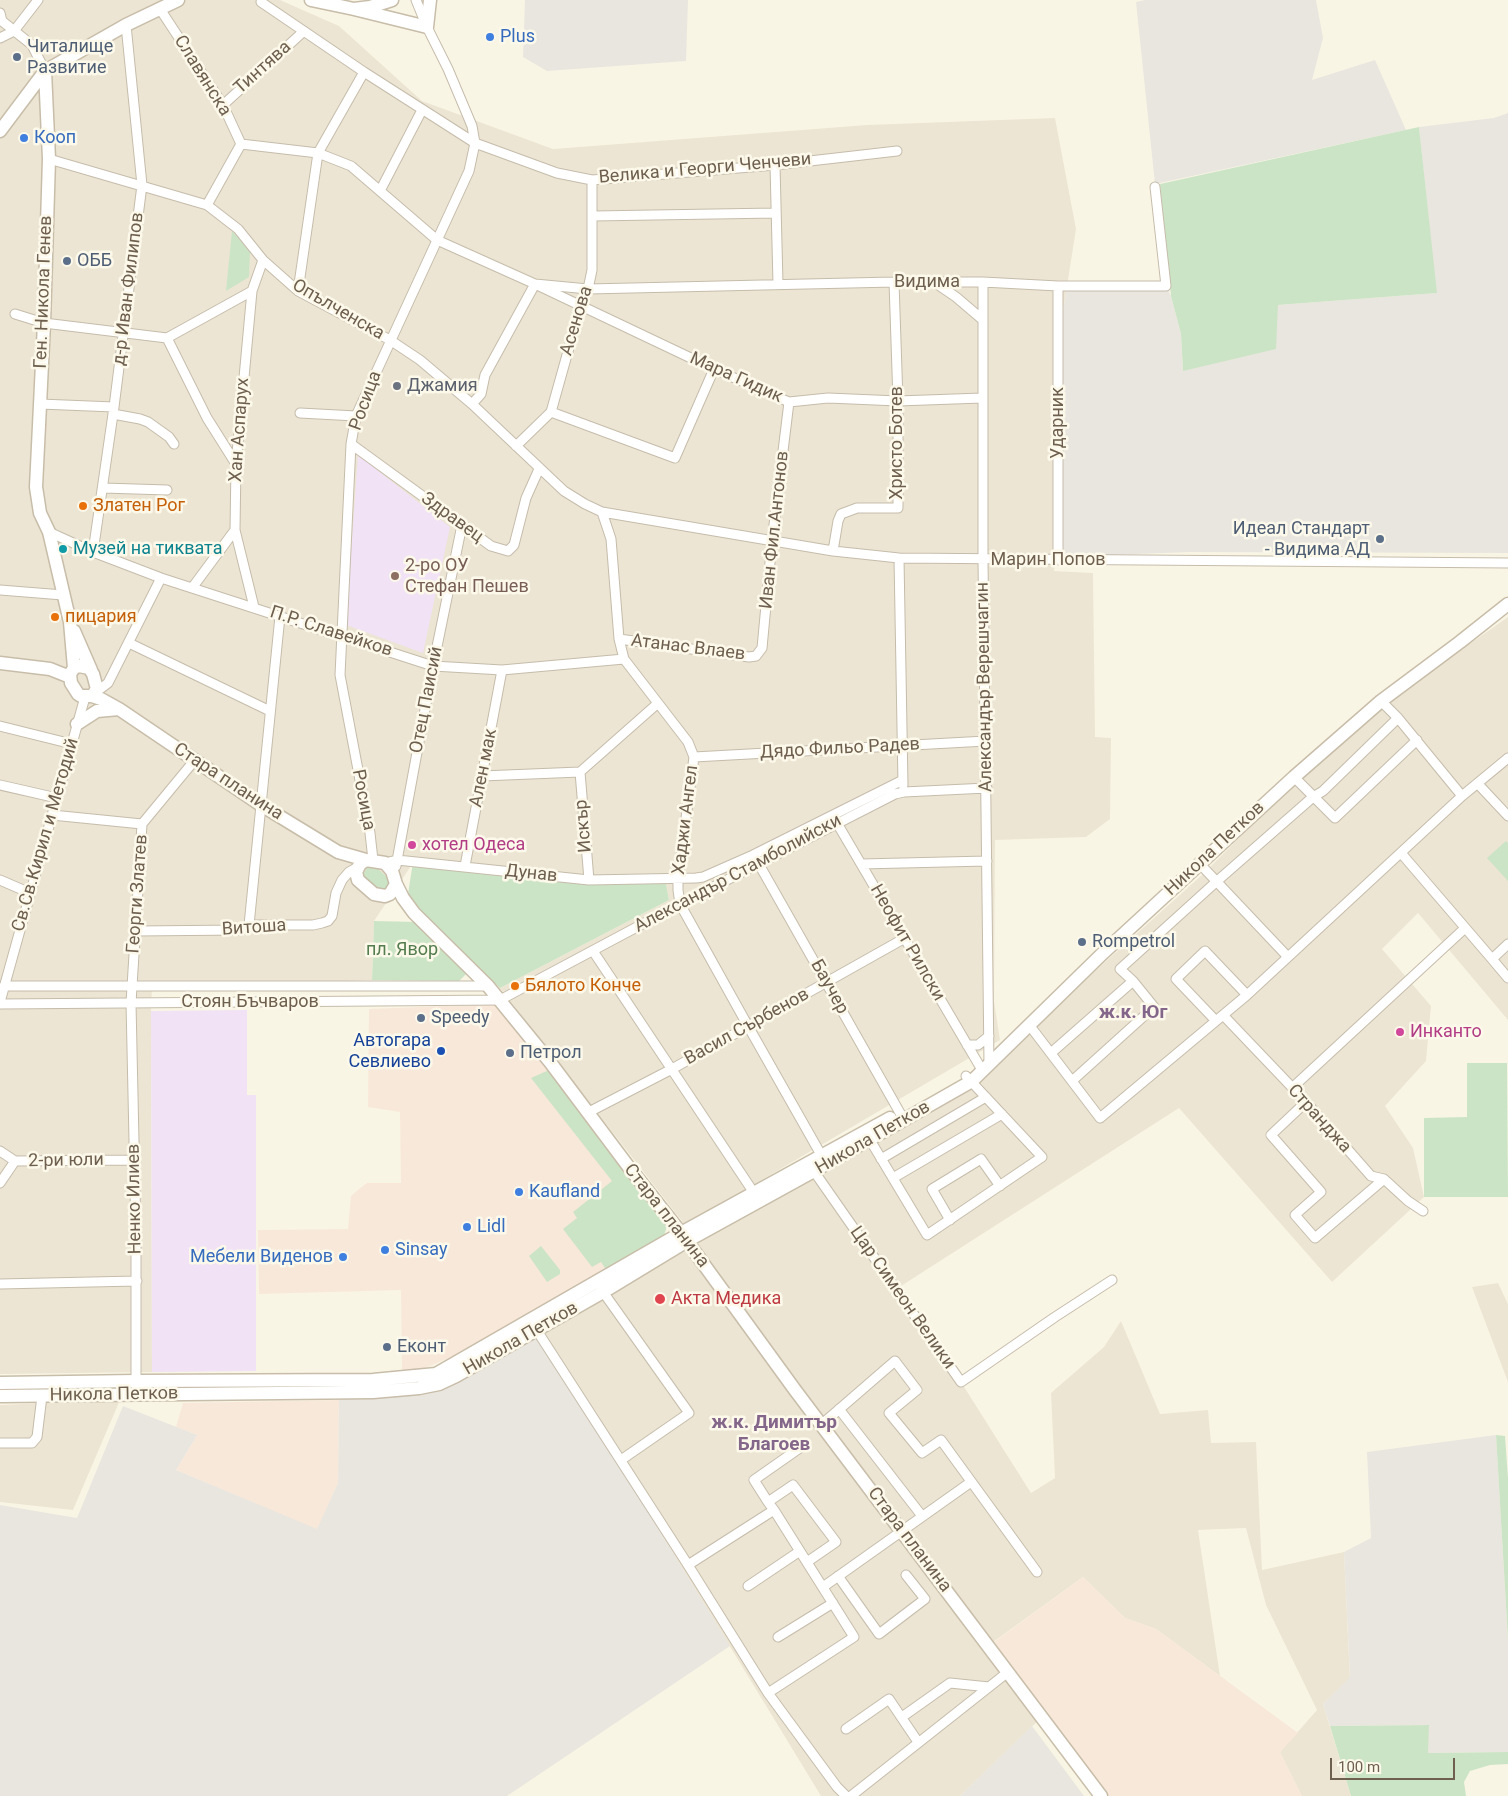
<!DOCTYPE html>
<html>
<head>
<meta charset="utf-8">
<style>
  body { margin:0 }
  #map { position:relative; width:1508px; height:1796px; overflow:hidden; background:#f9f5e5; font-family:Roboto,sans-serif }
  canvas { display:block }
  .scale { position:absolute; left:1330px; top:1758px; width:125px; height:22px; box-sizing:border-box; border:2px solid #6e5f4e; border-top:0; padding-left:6px; font-size:15px; line-height:18px; white-space:nowrap; color:#6e5f4e; -webkit-text-stroke:4px #fcf9eb; paint-order:stroke }
</style>
</head>
<body>
<div id="map">
<canvas width="1508" height="1796"></canvas>
<div class="scale">100 m</div>
</div>
<script>
const context = document.querySelector('canvas').getContext('2d');
context.lineJoin = 'round';
function paint(path, color) {
  context.fillStyle = color;
  context.fill(path, 'evenodd');
}
function shape(rows) {
  const path = new Path2D();
  for (const r of rows) {
    path.moveTo(r[0], r[1]);
    for (let i = 2; i < r.length; i += 2) path.lineTo(r[i], r[i + 1]);
  }
  return path;
}
function stroke(path, color, width, dash) {
  context.strokeStyle = color;
  context.lineWidth = width;
  context.lineCap = dash ? 'butt' : 'round';
  context.setLineDash(dash || []);
  context.stroke(path);
}
function drawText(font, color, halo, rows, align = 'center') {
  context.font = font + ' Roboto,sans-serif';
  context.lineWidth = 5;
  context.setLineDash([]);
  context.textBaseline = 'middle';
  context.strokeStyle = halo;
  context.fillStyle = color;
  for (const [text, x, y, turn = 0] of rows) {
    context.save();
    context.translate(x, y);
    context.rotate((+turn || 0) * Math.PI / 180);
    context.textAlign = isNaN(turn) ? turn : align;
    if (halo) context.strokeText(text, 0, 0);
    context.fillText(text, 0, 0);
    context.restore();
  }
}
paint(shape([
  [0,0,280,0,339,26,422,101,553,149,867,125,1055,118,1076,229,1060,331,1056,557,1054,571,1093,573,1095,737,1111,738,1110,819,1086,837,995,840,994,1001,1000,1040,685,1225,500,988,669,900,665,880,588,885,413,863,374,921,372,980,152,988,151,1011,152,1372,0,1374],
  [1508,617,1508,1020,1418,913,1382,949,1431,1006,1426,1061,1385,1106,1413,1148,1424,1197,1332,1282,1179,1108,901,1286,822,1175,985,1070,1203,874,1299,778,1380,707],
  [814,1171,961,1382,1031,1493,1055,1478,1051,1393,1104,1347,1121,1321,1160,1414,1208,1410,1211,1443,1256,1442,1262,1570,1344,1552,1350,1678,1323,1704,1351,1796,1302,1796,1280,1752,1317,1710,1266,1605,1246,1528,1198,1530,1220,1676,1156,1629,1125,1618,1083,1577,989,1645,1042,1717,960,1796,821,1796,537,1330],
  [1498,1283,1508,1304,1508,1382,1472,1287],
  [120,1400,73,1510,0,1502,0,1405]
]), '#ece5d3');
paint(shape([
  [497,1004,667,1226,607,1271,456,1355,425,1368,402,1372,401,1290,259,1294,258,1230,348,1229,351,1196,359,1189,367,1183,401,1183,400,1112,368,1107,369,1009],
  [339,1400,338,1483,317,1530,176,1470,197,1435,176,1427,183,1403],
  [1083,1577,1125,1618,1156,1629,1298,1733,1280,1752,1302,1796,1109,1796,994,1642]
]), '#f8e8da');
paint(shape([
  [525,0,688,0,686,61,547,71,523,57],
  [1145,0,1316,0,1323,38,1312,80,1375,60,1406,130,1155,184,1136,2],
  [1508,113,1508,553,1190,552,1056,557,1060,331,1067,286,1166,286,1171,296,1181,334,1183,371,1278,305,1436,293,1419,127,1494,118],
  [537,1330,730,1646,507,1796,0,1796,0,1505,77,1518,123,1406,197,1435,176,1470,317,1529,338,1483,339,1392,373,1392],
  [1496,1435,1508,1640,1508,1752,1428,1753,1428,1725,1330,1726,1323,1704,1350,1677,1344,1552,1371,1538,1367,1452],
  [1032,1726,1084,1796,960,1796]
]), '#e9e6df');
paint(shape([
  [358,455,450,527,423,653,346,625],
  [247,1010,247,1095,256,1095,256,1371,152,1372,151,1011]
]), '#f1e2f5');
paint(shape([
  [1419,127,1437,293,1278,305,1276,349,1183,371,1181,334,1171,296,1160,184],
  [232,231,250,252,249,277,226,291],
  [1506,841,1508,843,1508,881,1487,858],
  [413,862,588,885,665,879,669,900,500,988,407,900],
  [368,866,375,866,391,881,390,887,385,891,379,890,364,877,364,873],
  [374,921,418,922,466,974,459,981,372,980],
  [1467,1063,1507,1063,1508,1197,1424,1197,1424,1118,1467,1117],
  [549,1070,667,1226,663,1239,607,1271,601,1262,592,1267,563,1229,577,1218,573,1212,612,1181,531,1078],
  [541,1246,560,1270,560,1274,547,1282,529,1256],
  [1496,1435,1505,1436,1508,1478,1508,1640],
  [1429,1725,1428,1753,1508,1752,1508,1764,1490,1765,1470,1771,1464,1782,1466,1796,1351,1796,1330,1726]
]), '#cce4c6');
const street = shape([
  [261,2,364,72,475,143,557,173,592,180,775,165,897,151],
  [160,9,223,105,241,144],
  [0,13,2,21,32,45,45,71],
  [0,38,14,31,38,0],
  [223,105,304,31],
  [49,159,207,205,238,229,263,260,298,291,390,340,420,360,472,404,564,491,585,504,602,512,833,551,899,558,1508,563],
  [775,165,778,284],
  [380,191,422,110],
  [207,205,241,144,318,153,351,166,437,240,535,284,588,289,894,282,983,282,1058,286,1166,286,1155,187],
  [593,216,776,213],
  [934,282,956,297,983,320],
  [983,282,983,560,989,1063],
  [298,291,318,153,364,72],
  [15,314,44,323,167,338,252,291],
  [167,338,207,418,236,464],
  [40,404,114,407],
  [472,404,481,394,485,375,535,284,714,369,789,402,828,398,898,401,982,398],
  [551,412,675,458,714,369],
  [300,413,356,416],
  [113,414,140,419,148,422,169,437,174,444],
  [351,444,491,546,508,551,514,545,526,498,539,469],
  [516,446,551,412,581,305,588,289,592,270,592,180],
  [103,488,167,490],
  [602,512,611,539,619,639,624,659,688,742,694,757,678,879,678,890,680,904,748,1026,824,1160],
  [235,530,254,607],
  [49,532,93,552,161,578,433,666,502,670,624,659],
  [833,551,838,521,841,514,857,508,898,508,898,401,894,282],
  [93,552,114,407,142,185,126,25],
  [899,558,903,785],
  [1058,560,1058,286],
  [192,588,235,530,236,464,252,291,263,260],
  [0,590,63,595],
  [619,639,749,657,756,656,762,648,772,541,789,402],
  [129,643,270,711],
  [96,692,108,683,161,578],
  [1381,701,1398,718,1462,796],
  [0,726,72,744],
  [694,757,986,741],
  [580,772,589,880],
  [482,776,580,772,657,704],
  [1294,777,1335,818,1417,740],
  [1478,784,1508,816],
  [0,785,57,798],
  [52,815,142,824],
  [834,818,982,1070],
  [1401,853,1492,959],
  [756,859,904,1120],
  [373,860,370,833,340,675,351,444,356,416,469,171,475,143,472,126,448,69,427,27,416,0],
  [385,863,397,860,589,880,696,878,703,877,753,855,903,780],
  [861,864,987,861],
  [1200,864,1287,956],
  [396,866,433,666,462,525],
  [465,866,502,670],
  [0,880,30,893],
  [249,925,280,616],
  [136,931,242,930,249,925,313,925,322,923,328,921,332,916,336,893,342,880,349,872,358,867],
  [1508,944,1492,959,1508,978],
  [593,951,756,1196],
  [4,986,488,986],
  [0,1002,85,697],
  [0,1004,500,1000,680,904,895,794,904,792,987,788],
  [1223,1015,1306,1102,1371,1176,1384,1179,1408,1201,1423,1211],
  [1216,1021,1176,979,1205,951,1247,995],
  [1030,1026,1100,1118,1247,995,1462,796,1508,758],
  [967,1045,978,1045,989,1036],
  [1051,1053,1133,981,1120,969,1216,882,1313,797,1323,791,1398,718],
  [1072,1081,1154,1007,1133,981],
  [1292,1088,1464,929],
  [1306,1102,1271,1135,1321,1192,1295,1215,1315,1238,1384,1179],
  [587,1113,672,1069,905,938],
  [870,1140,927,1235,1042,1157,966,1076],
  [0,1151,15,1161,135,1160],
  [881,1159,986,1097],
  [811,1167,961,1382,1055,1317,1112,1280],
  [893,1178,1002,1114],
  [0,1183,15,1161],
  [950,1220,932,1189,981,1159,1000,1186],
  [0,1284,137,1281],
  [601,1289,689,1413,621,1460],
  [534,1326,688,1565,768,1693,837,1787,846,1796],
  [136,1387,136,1233,131,1003,142,824,194,761],
  [839,1409,922,1516],
  [821,1425,895,1361,917,1390,889,1413,922,1453,941,1440,1037,1572],
  [0,1443,32,1443,37,1437,42,1396],
  [768,1502,754,1480,804,1445],
  [774,1510,768,1502,793,1485,836,1542,807,1562],
  [688,1565,774,1510,854,1637,768,1693],
  [838,1576,879,1634,925,1599,906,1575],
  [748,1586,800,1551],
  [823,1587,971,1482],
  [778,1637,833,1603],
  [902,1717,950,1683,989,1687],
  [846,1729,889,1699,918,1742],
  [851,1796,1008,1672]
]);
const secondary = shape([
  [311,0,354,9,370,7,392,0],
  [354,9,427,27,430,0],
  [45,71,49,159,44,323,36,487,40,513,49,532,70,622,74,668],
  [0,131,45,71,126,25,178,0],
  [74,631,91,670],
  [0,663,50,669,70,677],
  [79,666,89,668,93,674,97,689,92,696,81,696,78,694,71,683,70,674,74,668,79,666],
  [92,696,101,699,119,709,261,805,338,852,366,860],
  [77,724,97,711,119,709],
  [366,860,385,863,392,871,396,884,390,894,385,896,374,894,358,880,356,872,360,864,366,860],
  [396,884,403,898,414,913,488,986,550,1062,628,1166,681,1233,795,1390,1101,1796],
  [0,1383,136,1381,373,1380,436,1374,681,1233,890,1118],
  [0,1396,373,1392,419,1388,439,1384,456,1376,603,1292,687,1241,814,1171,972,1081,1103,953,1294,777,1381,701,1460,642,1508,604]
]);
stroke(street, '#c6bcab', 11);
stroke(secondary, '#c8bda9', 15);
stroke(street, '#fff', 9);
stroke(secondary, '#fff', 12);
for (const [x, y, r, color] of [
  [490,37,5,"#3f7fe0"],
  [17,57,5,"#5c6f8a"],
  [24,138,5,"#3f7fe0"],
  [67,261,5,"#5c6f8a"],
  [397,386,5,"#6b7280"],
  [83,506,5,"#e8710a"],
  [1380,539,5,"#5c6f8a"],
  [63,549,5,"#0f9aa8"],
  [395,576,5,"#8d6e63"],
  [55,617,5,"#e8710a"],
  [412,845,5,"#d1479c"],
  [1082,942,5,"#5c6f8a"],
  [515,986,5,"#e8710a"],
  [421,1018,5,"#5c6f8a"],
  [1400,1032,5,"#d1479c"],
  [441,1051,5,"#1a4fb4"],
  [510,1053,5,"#5c6f8a"],
  [519,1192,5,"#3f7fe0"],
  [467,1227,5,"#3f7fe0"],
  [385,1250,5,"#3f7fe0"],
  [343,1257,5,"#3f7fe0"],
  [660,1299,6,"#e0444e"],
  [387,1347,5,"#5c6f8a"]
]) {
  const dot = new Path2D();
  dot.arc(x, y, r, 0, 2 * Math.PI);
  context.fillStyle = color;
  context.fill(dot);
  stroke(dot, '#fcf9eb', 2);
}
drawText('18px', '#366cbe', '#fcf9eb', [
  ["Plus",500,37],
  ["Кооп",34,138],
  ["Kaufland",529,1192],
  ["Lidl",477,1227],
  ["Sinsay",395,1250],
  ["Мебели Виденов",333,1257,"right"]
], 'left');
drawText('18px', '#4e5e75', '#fcf9eb', [
  ["Читалище",27,47],
  ["Развитие",27,68],
  ["ОББ",77,261],
  ["Идеал Стандарт",1370,529,"right"],
  ["- Видима АД",1370,550,"right"],
  ["Rompetrol",1092,942],
  ["Speedy",431,1018],
  ["Петрол",520,1053],
  ["Еконт",397,1347]
], 'left');
drawText('18px', '#6e5f4e', '#fcf9eb', [
  ["Тинтява",263,68,-42],
  ["Славянска",202,76,58],
  ["Велика и Георги Ченчеви",705,169,-5],
  ["Видима",927,282],
  ["д-р Иван Филипов",129,289,-83],
  ["Ген. Никола Генев",44,292,-88],
  ["Опълченска",338,310,30],
  ["Асенова",577,321,-73],
  ["Мара Гидик",736,378,24],
  ["Росица",366,401,-70],
  ["Ударник",1058,423,-90],
  ["Хан Аспарух",240,430,-86],
  ["Христо Ботев",897,443,-90],
  ["Здравец",452,518,36],
  ["Иван Фил.Антонов",775,530,-84],
  ["Марин Попов",1048,560],
  ["П.Р. Славейков",331,632,18],
  ["Атанас Влаев",688,648,7],
  ["Александър Верешчагин",985,687,-91],
  ["Отец Паисий",427,700,-79],
  ["Дядо Фильо Радев",840,749,-3],
  ["Ален мак",484,768,-79],
  ["Стара планина",228,782,33],
  ["Росица",363,800,79],
  ["Хаджи Ангел",686,820,-83],
  ["Искър",584,826,-95],
  ["Св.Св.Кирил и Методий",46,835,-74],
  ["Никола Петков",1215,849,-43],
  ["Дунав",531,874,6],
  ["Александър Стамболийски",738,874,-28],
  ["Георги Златев",138,894,-86],
  ["Витоша",254,928,-4],
  ["Неофит Рилски",907,943,60],
  ["Баучер",829,987,61],
  ["Стоян Бъчваров",250,1002],
  ["Васил Сърбенов",747,1027,-29],
  ["Странджа",1319,1119,48],
  ["Никола Петков",873,1138,-30],
  ["2-ри юли",66,1161,-1],
  ["Ненко Илиев",135,1199,-91],
  ["Стара планина",666,1216,52],
  ["Цар Симеон Велики",902,1298,55],
  ["Никола Петков",521,1339,-30],
  ["Никола Петков",114,1395,-1],
  ["Стара планина",909,1540,53]
]);
drawText('18px', '#5b616d', '#fcf9eb', [
  ["Джамия",407,386]
], 'left');
drawText('18px', '#c56008', '#fcf9eb', [
  ["Златен Рог",93,506],
  ["пицария",65,617],
  ["Бялото Конче",525,986]
], 'left');
drawText('18px', '#0d838f', '#fcf9eb', [
  ["Музей на тиквата",73,549]
], 'left');
drawText('18px', '#785e54', '#fcf9eb', [
  ["2-ро ОУ",405,566],
  ["Стефан Пешев",405,587]
], 'left');
drawText('18px', '#b23c85', '#fcf9eb', [
  ["хотел Одеса",422,845],
  ["Инканто",1410,1032]
], 'left');
drawText('18px', '#537d4e', '#fcf9eb', [
  ["пл. Явор",402,950]
]);
drawText('18px', '#164399', '#fcf9eb', [
  ["Автогара",431,1041],
  ["Севлиево",431,1062]
], 'right');
drawText('18px', '#be3a42', '#fcf9eb', [
  ["Акта Медика",671,1299]
], 'left');
drawText('bold 19px', '#85668b', '#fcf9eb', [
  ["ж.к. Юг",1133,1013],
  ["ж.к. Димитър",774,1423],
  ["Благоев",774,1445]
]);
</script>
</body>
</html>
